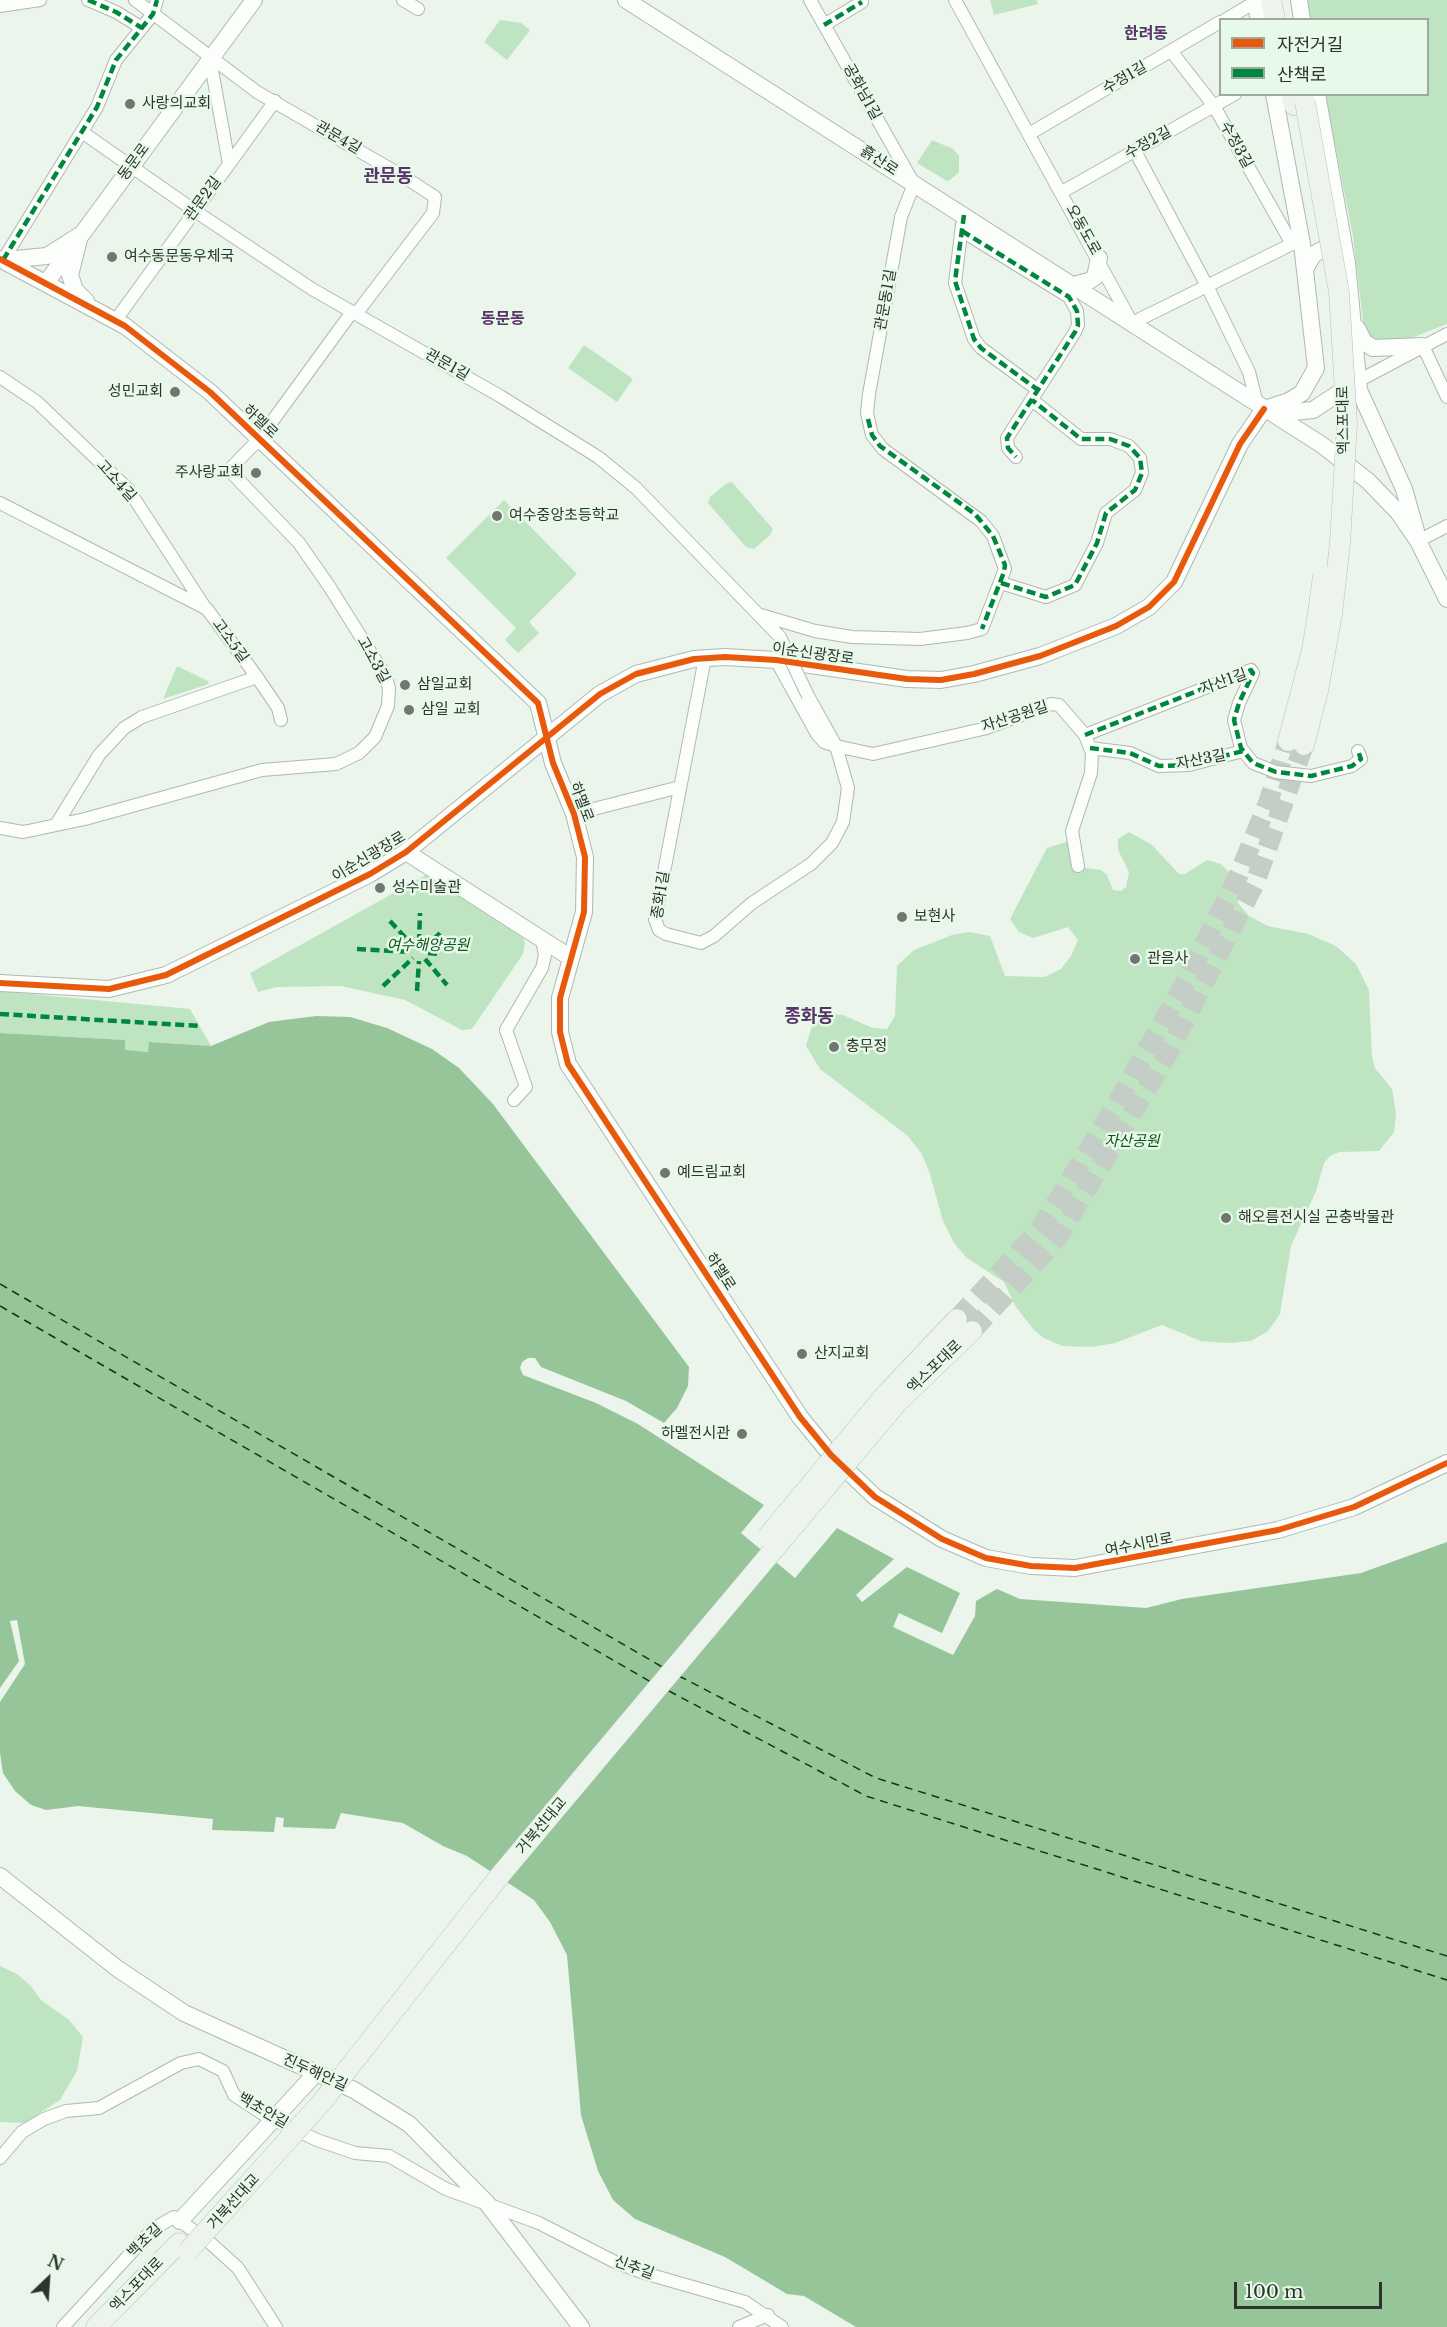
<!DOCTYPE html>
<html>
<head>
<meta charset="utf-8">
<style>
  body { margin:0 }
  #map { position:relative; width:1447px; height:2327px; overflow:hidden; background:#ebf5ec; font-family:"Libre Baskerville","Noto Sans KR",serif }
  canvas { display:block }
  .legend { position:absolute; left:1219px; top:18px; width:210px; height:78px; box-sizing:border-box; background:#e7f9e8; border:2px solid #9daa9d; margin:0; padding:8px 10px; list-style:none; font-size:18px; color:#2d332d }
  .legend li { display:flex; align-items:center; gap:12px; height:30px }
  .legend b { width:30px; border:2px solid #9daa9d }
  .north { position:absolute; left:18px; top:2249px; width:60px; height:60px; -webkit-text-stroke:4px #e7f9e8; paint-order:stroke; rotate:25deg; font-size:16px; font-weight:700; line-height:24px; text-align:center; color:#2d332d }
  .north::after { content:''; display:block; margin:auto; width:21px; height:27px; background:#2d332d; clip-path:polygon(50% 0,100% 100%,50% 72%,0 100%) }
  .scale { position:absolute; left:1234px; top:2282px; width:148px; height:27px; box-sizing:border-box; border:3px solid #2d332d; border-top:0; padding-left:8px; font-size:18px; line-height:21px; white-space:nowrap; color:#2d332d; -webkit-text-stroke:4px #e7f9e8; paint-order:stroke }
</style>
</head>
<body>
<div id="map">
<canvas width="1447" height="2327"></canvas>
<ul class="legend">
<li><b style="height:8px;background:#e8590c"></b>자전거길</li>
<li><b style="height:8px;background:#00873e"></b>산책로</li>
</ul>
<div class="north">N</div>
<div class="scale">100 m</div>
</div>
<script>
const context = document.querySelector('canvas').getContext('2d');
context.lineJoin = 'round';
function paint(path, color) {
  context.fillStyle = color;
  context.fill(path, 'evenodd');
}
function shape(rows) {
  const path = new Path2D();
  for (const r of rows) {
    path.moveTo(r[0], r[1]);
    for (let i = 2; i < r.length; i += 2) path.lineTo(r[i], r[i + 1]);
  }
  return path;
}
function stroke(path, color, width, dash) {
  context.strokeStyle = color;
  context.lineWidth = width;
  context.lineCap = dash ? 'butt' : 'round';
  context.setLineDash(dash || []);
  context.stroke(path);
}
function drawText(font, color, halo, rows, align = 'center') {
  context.font = font + ' "Libre Baskerville","Noto Sans KR",serif';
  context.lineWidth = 5;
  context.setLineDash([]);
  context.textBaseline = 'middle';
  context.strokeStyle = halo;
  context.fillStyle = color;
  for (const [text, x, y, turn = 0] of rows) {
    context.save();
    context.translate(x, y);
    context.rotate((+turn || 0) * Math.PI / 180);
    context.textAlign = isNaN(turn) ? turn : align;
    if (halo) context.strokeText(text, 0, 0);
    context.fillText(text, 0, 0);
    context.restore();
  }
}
paint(shape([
  [990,0,1037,0,1038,4,994,15],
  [1302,0,1447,0,1447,324,1399,343,1365,338,1353,236,1335,145,1322,95,1428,94,1428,20,1306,19],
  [500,20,521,23,530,30,507,60,484,42],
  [932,140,953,149,959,156,959,172,950,180,947,181,917,163],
  [584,345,633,379,617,402,568,368],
  [732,482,773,529,770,535,754,549,746,547,708,503,710,497,727,483],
  [504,500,577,574,529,622,539,633,518,653,505,640,516,628,446,558],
  [177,666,208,681,209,684,163,699],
  [1129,832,1152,845,1179,874,1185,874,1207,860,1221,864,1233,876,1238,903,1249,916,1268,926,1308,934,1336,946,1356,964,1369,990,1372,1057,1375,1068,1392,1089,1396,1114,1394,1132,1379,1151,1340,1152,1330,1156,1324,1163,1316,1191,1291,1246,1280,1314,1268,1331,1251,1341,1228,1343,1201,1341,1162,1325,1115,1343,1092,1347,1062,1346,1044,1338,1034,1330,1016,1307,1004,1282,967,1258,954,1243,943,1221,929,1171,921,1153,908,1136,820,1069,806,1046,811,1029,816,1022,833,1014,843,1015,873,1028,887,1029,895,1016,897,966,914,950,952,935,969,932,990,936,1005,976,1044,977,1061,969,1071,956,1078,940,1068,927,1033,938,1019,932,1010,919,1047,848,1069,841,1074,866,1101,870,1107,875,1113,890,1121,891,1126,887,1129,872,1118,850,1118,839],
  [426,875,523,938,525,943,523,954,472,1029,462,1030,405,1000,341,986,277,987,258,992,250,973],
  [0,991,190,1009,211,1046,150,1042,148,1052,124,1050,124,1040,0,1033],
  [0,1966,17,1974,31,1986,41,2000,69,2020,83,2037,77,2071,60,2100,24,2123,0,2122]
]), '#bfe4c1');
paint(shape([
  [316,1016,350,1017,387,1028,432,1049,459,1068,493,1104,689,1367,688,1386,677,1408,664,1423,626,1401,541,1367,535,1358,528,1358,522,1362,520,1368,523,1375,596,1403,638,1424,764,1505,741,1533,795,1578,837,1528,894,1559,856,1595,862,1602,907,1567,960,1593,942,1633,899,1613,893,1627,953,1655,975,1616,976,1601,997,1589,1020,1599,1146,1608,1182,1599,1361,1573,1447,1542,1447,2327,856,2327,804,2296,787,2294,725,2257,635,2219,613,2200,598,2171,581,2115,567,1955,550,1922,534,1900,467,1856,443,1846,403,1823,341,1813,335,1829,283,1827,284,1818,276,1817,274,1832,212,1830,213,1819,78,1806,46,1810,31,1805,15,1791,3,1773,0,1753,0,1702,25,1664,17,1620,10,1621,19,1661,0,1688,0,1033,125,1040,125,1050,148,1052,149,1042,211,1046,269,1022]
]), '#95c598');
stroke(shape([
  [0,1284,664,1668],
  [0,1306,651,1682],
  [679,1676,876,1778,1447,1956],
  [669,1691,866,1796,1447,1980]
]), '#0c3b13', 1.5, [8, 6]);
stroke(shape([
  [957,1319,1040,1229,1116,1105,1186,981,1239,874,1268,803,1288,741],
  [972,1331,1056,1240,1166,1057,1255,883,1304,745]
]), '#c5cec6', 20, [20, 10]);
const street = shape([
  [88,0,116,12,142,28],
  [135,0,257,92,406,178,435,197,433,213,356,314],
  [403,0,418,9],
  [955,0,1132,323,1292,244,1302,244],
  [0,6,40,0],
  [1225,20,1255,2],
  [824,25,862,2],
  [1171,51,1214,106,1292,244],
  [210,59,229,164],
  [82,132,195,211,312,289,500,396,598,457,636,488,780,637],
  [1029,134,1220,22],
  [1135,151,1207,286,1249,372,1257,404],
  [1062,192,1235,94],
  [962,225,955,283,974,339,981,348,1038,390],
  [962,231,1069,297,1077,311,1078,325,1075,332,1007,438,1008,448,1016,457],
  [3,260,97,107,116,60,153,14,157,0],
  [115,321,275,101],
  [1423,346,1447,397],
  [0,377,37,402,128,489,206,609],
  [1358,381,1447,334],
  [0,503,207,609,257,677,142,717,124,728,99,755,56,825],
  [1418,541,1447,526],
  [1001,583,1046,597,1075,585,1097,543,1106,513,1135,490,1142,473,1140,458,1129,446,1110,439,1081,439,1032,400],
  [761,615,815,631,852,637,920,639,967,633,982,629,1005,569,993,536,981,521,883,449,872,435,867,413,869,394,901,217,914,184,810,0],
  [705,658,655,919,659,930,666,934,701,943,714,936,752,903,811,864,832,843,843,822,848,788,836,746,824,742,817,734,776,660],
  [257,677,278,708,281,720],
  [808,696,836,746,873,754,987,728,1051,704,1059,705,1085,735,1092,753,1091,773,1072,831,1078,866],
  [1085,735,1251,670,1253,673,1239,703,1234,720,1241,748,1253,763,1276,772,1311,776,1352,766,1361,759,1358,751],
  [1090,748,1130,753,1159,766,1189,765,1243,751],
  [574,814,680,787],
  [0,828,23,832,85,819,262,770,336,764,359,753,375,737,388,706,389,689,386,677,329,586,299,543,229,470,260,438,352,312],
  [514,1100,526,1087,506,1030,542,968,545,955,542,940],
  [0,2158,22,2132,44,2119,66,2111,99,2108,181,2063,199,2059,223,2071,234,2095,263,2114,317,2140,355,2153,389,2156,446,2189,539,2223,615,2262,644,2273,745,2302,782,2327],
  [63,2327,153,2229,174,2217,207,2240,238,2268,276,2327],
  [739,2327,768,2315]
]);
const secondary = shape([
  [626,0,1322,445,1368,481,1398,512,1418,541,1447,599],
  [1255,0,1259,20],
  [1299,0,1302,20],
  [1317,94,1347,263,1359,390,1404,489,1416,531],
  [0,259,125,326,210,392,538,703,553,763,574,814,585,857,584,912,560,998,560,1032,568,1064,800,1417,831,1455,875,1497,942,1539,986,1558,1031,1566,1075,1568,1278,1530,1354,1507,1447,1463],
  [5,260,47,256,80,235,70,275,75,290,86,301],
  [1305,269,1313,255,1325,248,1341,255],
  [46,283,254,0],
  [1073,285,1089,281,1095,277,1099,258],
  [1357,328,1364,342,1373,348,1423,346],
  [1264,409,1289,401,1302,393,1316,368,1302,244,1274,94],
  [1271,410,1293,412,1313,410,1354,383],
  [406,852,571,958],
  [0,983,109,989,166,975,370,874,406,852,600,694,636,674,694,659,725,657,776,660,907,679,941,680,974,674,1040,656,1116,626,1149,607,1174,582,1240,444,1264,409],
  [0,1876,118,1969,184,2013,354,2090,409,2124,486,2202,581,2327],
  [180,2221,316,2073]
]);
const primary = shape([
  [1271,0,1275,20],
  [1292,94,1294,105],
  [1288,741,1312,650,1318,613],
  [1304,745,1318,691,1332,614],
  [886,1394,957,1319],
  [897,1403,972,1331],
  [96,2327,179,2243]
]);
stroke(street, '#b0b8b1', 14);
stroke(secondary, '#b0b8b1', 18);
stroke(primary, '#b4c4b5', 21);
stroke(street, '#fcfefc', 12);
stroke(secondary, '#fcfefc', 16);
stroke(primary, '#edf4ee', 20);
const streetBridge = shape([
  [780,637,808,696]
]);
const primaryBridge = shape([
  [1305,102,1339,292,1347,424,1340,543,1332,614],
  [1318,613,1323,576],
  [767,1537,886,1394],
  [188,2251,322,2102,502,1873,897,1403]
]);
stroke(streetBridge, '#b0b8b1', 14, []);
stroke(primaryBridge, '#b4c4b5', 21, []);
stroke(streetBridge, '#fcfefc', 12);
stroke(primaryBridge, '#edf4ee', 20);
stroke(shape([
  [88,0,116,12,142,28],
  [824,25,862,2],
  [964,215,955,281,974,339,981,348,1038,390],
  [962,231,1069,297,1077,311,1078,325,1075,332,1007,438,1008,448,1016,457],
  [3,260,97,107,116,60,153,14,157,0],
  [868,419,872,435,880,446,975,514,993,536,1005,565,1004,572,982,629],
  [1001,583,1046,597,1075,585,1097,543,1106,513,1135,490,1142,473,1140,458,1129,446,1110,439,1081,439,1032,400],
  [1085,735,1251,670,1253,673,1239,703,1234,720,1241,748,1253,763,1276,772,1311,776,1352,766,1361,759,1358,751],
  [1090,748,1130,753,1159,766,1189,765,1243,751],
  [390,921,413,946],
  [419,943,420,913],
  [426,947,440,933],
  [357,949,411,952],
  [428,953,441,954],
  [425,959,447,985],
  [383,986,413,958],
  [417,991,419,961],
  [0,1014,200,1026]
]), '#00873e', 4.5, [9, 4.5]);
stroke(shape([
  [0,259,125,326,210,392,538,703,553,763,574,814,585,857,584,912,560,998,560,1032,568,1064,800,1417,831,1455,875,1497,942,1539,986,1558,1031,1566,1075,1568,1278,1530,1354,1507,1447,1463],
  [0,983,109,989,166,975,370,874,406,852,600,694,636,674,694,659,725,657,776,660,907,679,941,680,974,674,1040,656,1116,626,1149,607,1174,582,1240,444,1264,409]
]), '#e8590c', 6);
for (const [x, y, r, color] of [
  [130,104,6,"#707770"],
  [112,257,6,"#707770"],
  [175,392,6,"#707770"],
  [256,473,6,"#707770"],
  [497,516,6,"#707770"],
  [405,685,6,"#707770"],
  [409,710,6,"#707770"],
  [380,888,6,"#707770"],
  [902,917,6,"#707770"],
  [1135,959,6,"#707770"],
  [834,1047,6,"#707770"],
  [665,1173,6,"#707770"],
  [1226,1218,6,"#707770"],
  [802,1354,6,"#707770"],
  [742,1434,6,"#707770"]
]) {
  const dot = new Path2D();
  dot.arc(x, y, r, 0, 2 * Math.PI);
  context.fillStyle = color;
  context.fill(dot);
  stroke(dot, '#e7f9e8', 2);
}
drawText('15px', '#2d332d', '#e7f9e8', [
  ["수정1길",1125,78,-30],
  ["공화남1길",862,92,61],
  ["관문4길",338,138,30],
  ["수정2길",1148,143,-29],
  ["수정3길",1236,145,61],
  ["흙산로",879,161,33],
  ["동문로",134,162,-54],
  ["관문2길",203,199,-54],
  ["오동도로",1083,230,61],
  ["관문동1길",886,300,-80],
  ["관문1길",447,365,30],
  ["엑스포대로",1344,420,-91],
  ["하멜로",260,422,43],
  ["고소4길",116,481,48],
  ["고소5길",230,641,54],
  ["이순신광장로",813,654,8],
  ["고소3길",373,660,61],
  ["자산1길",1224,682,-20],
  ["자산공원길",1015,717,-18],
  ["자산3길",1201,760,-11],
  ["하멜로",581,802,69],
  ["이순신광장로",369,857,-31],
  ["종화1길",661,895,-81],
  ["하멜로",720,1272,57],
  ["엑스포대로",935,1367,-44],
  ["여수시민로",1139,1545,-11],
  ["거북선대교",542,1826,-50],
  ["진두해안길",315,2073,24],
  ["백초안길",263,2111,30],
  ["거북선대교",234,2202,-48],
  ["백초길",145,2241,-44],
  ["신추길",634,2268,20],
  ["엑스포대로",137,2285,-46]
]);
drawText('15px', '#2d332d', '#e7f9e8', [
  ["사랑의교회",142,104],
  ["여수동문동우체국",124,257],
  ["성민교회",163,392,"right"],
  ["주사랑교회",244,473,"right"],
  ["여수중앙초등학교",509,516],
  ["삼일교회",417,685],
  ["삼일 교회",421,710],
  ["성수미술관",392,888],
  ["보현사",914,917],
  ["관음사",1147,959],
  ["충무정",846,1047],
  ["예드림교회",677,1173],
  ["해오름전시실 곤충박물관",1238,1218],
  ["산지교회",814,1354],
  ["하멜전시관",730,1434,"right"]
], 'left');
drawText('italic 15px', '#0f551c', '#e7f9e8', [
  ["여수해양공원",428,946],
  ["자산공원",1132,1142]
]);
drawText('bold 16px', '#5a336a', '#e7f9e8', [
  ["한려동",1146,34],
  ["동문동",503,319]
]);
drawText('bold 18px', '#5a336a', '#e7f9e8', [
  ["관문동",388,177],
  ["종화동",809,1017]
]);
</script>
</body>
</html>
